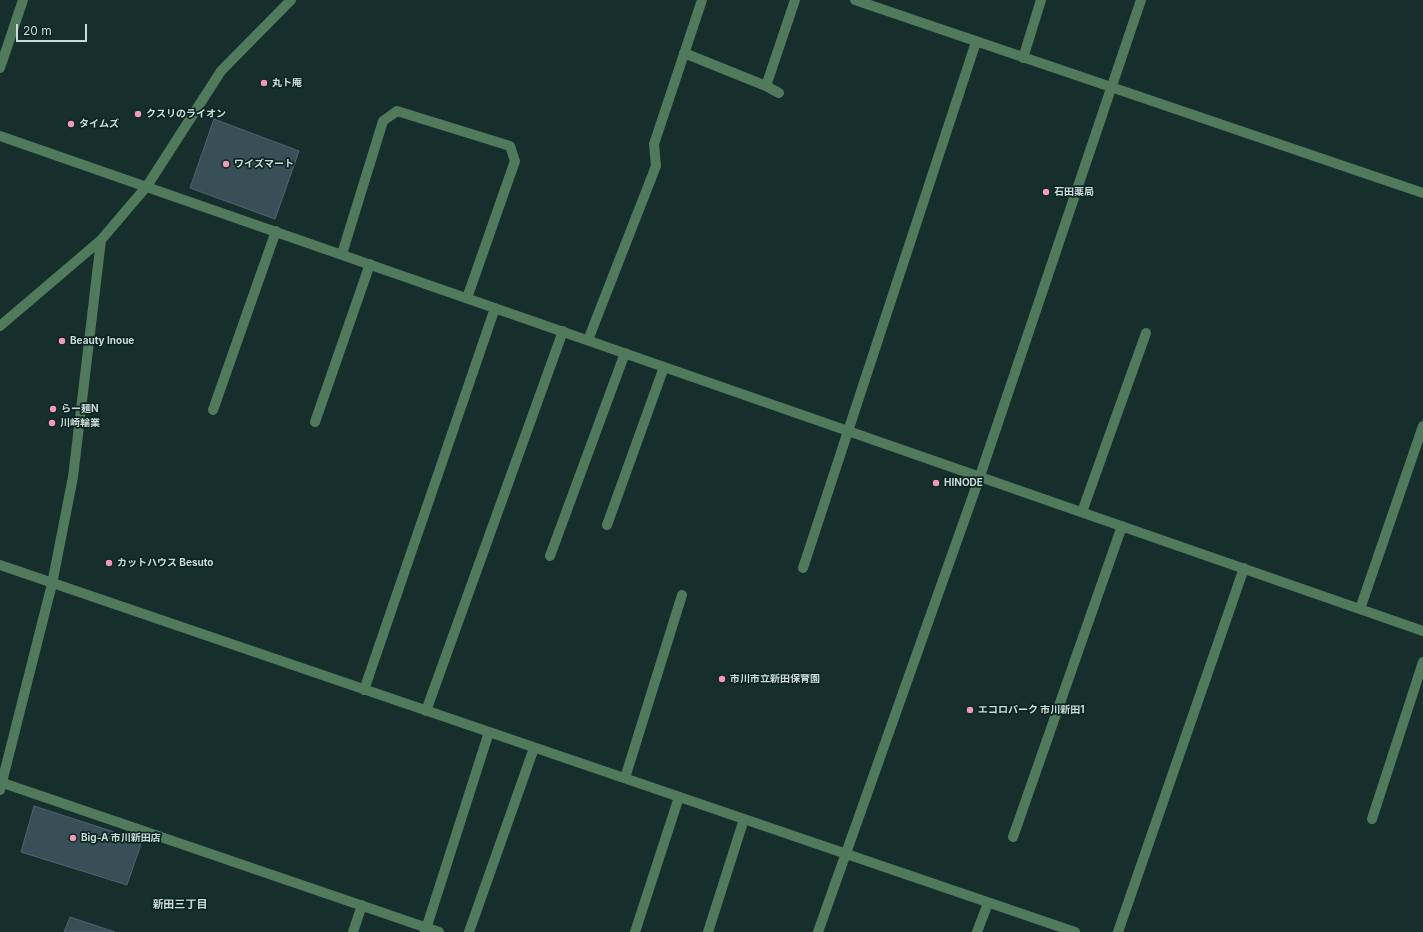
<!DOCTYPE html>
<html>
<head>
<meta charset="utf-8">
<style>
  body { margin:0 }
  #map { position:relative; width:1423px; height:932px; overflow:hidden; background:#162f2c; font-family:Inter,sans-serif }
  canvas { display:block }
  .scale { position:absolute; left:16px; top:24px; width:71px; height:18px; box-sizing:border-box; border:2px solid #ccdbd9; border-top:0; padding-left:5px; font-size:12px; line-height:14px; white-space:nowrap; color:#ccdbd9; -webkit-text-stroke:3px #0c2522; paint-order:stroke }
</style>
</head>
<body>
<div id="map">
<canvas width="1423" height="932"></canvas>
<div class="scale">20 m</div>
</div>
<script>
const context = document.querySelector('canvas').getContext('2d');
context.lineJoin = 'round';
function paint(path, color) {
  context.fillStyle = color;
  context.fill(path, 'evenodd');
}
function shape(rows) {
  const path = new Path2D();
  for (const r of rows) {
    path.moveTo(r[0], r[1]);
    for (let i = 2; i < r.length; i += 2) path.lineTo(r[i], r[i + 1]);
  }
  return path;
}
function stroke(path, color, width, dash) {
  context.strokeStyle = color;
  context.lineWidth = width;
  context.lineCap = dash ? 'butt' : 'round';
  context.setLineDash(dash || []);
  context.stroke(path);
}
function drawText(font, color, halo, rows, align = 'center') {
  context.font = font + ' Inter,"Noto Sans JP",sans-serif';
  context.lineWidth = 3.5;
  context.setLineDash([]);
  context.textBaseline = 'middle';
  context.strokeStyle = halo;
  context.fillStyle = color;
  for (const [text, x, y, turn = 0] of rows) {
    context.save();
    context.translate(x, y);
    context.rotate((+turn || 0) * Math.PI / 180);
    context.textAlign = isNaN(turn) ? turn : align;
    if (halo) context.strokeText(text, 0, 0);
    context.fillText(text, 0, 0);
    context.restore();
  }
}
const building = shape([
  [214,119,299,151,275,219,190,188,214,119],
  [34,806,142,841,127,885,21,852,34,806],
  [70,917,115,932,64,932,70,917]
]);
paint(building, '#384f57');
stroke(building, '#4d656d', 1);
stroke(shape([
  [855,0,1423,193],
  [684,53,766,86,779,93],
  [1023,58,1041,0],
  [0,68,23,0],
  [766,86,795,0],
  [0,136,1423,631],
  [342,254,383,121,397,111,510,146,515,161,467,298],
  [0,326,101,240,147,186,221,71,291,0],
  [588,340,656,166,654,144,702,0],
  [213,410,276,231],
  [315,422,370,264],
  [1082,512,1146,333],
  [607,525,664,367],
  [550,556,625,353],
  [0,565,1075,932],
  [803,568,976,42],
  [1360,609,1423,426],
  [364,690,495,308],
  [426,711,563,331],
  [625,778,682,595],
  [0,782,439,932],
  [0,790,52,584,73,477,101,240],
  [1372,819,1423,662],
  [1013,837,1122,526],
  [353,932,362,905],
  [425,932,489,732],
  [469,932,534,748],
  [635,932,679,797],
  [708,932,744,819],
  [818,932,980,476,1141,0],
  [977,932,988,903],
  [1118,932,1244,568]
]), '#51795b', 10);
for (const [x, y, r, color] of [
  [264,83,4,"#f09ab5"],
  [138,114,4,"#f09ab5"],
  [71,124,4,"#f09ab5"],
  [226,164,4,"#f09ab5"],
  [1046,192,4,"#f09ab5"],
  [62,341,4,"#f09ab5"],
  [53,409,4,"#f09ab5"],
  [52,423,4,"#f09ab5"],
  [936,483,4,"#f09ab5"],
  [109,563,4,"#f09ab5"],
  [722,679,4,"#f09ab5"],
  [970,710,4,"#f09ab5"],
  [73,838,4,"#f09ab5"]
]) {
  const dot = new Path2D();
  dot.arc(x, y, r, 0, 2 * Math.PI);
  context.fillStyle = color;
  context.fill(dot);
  stroke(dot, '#0c2522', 1.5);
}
drawText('bold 10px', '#ccdbd9', '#0c2522', [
  ["丸ト庵",272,83],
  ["クスリのライオン",146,114],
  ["タイムズ",79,124],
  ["ワイズマート",234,164],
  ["石田薬局",1054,192],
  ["Beauty Inoue",70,341],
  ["らー麺N",61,409],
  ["川崎輪業",60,423],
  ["HINODE",944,483],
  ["カットハウス Besuto",117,563],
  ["市川市立新田保育園",730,679],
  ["エコロパーク 市川新田1",978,710],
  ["Big-A 市川新田店",81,838]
], 'left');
drawText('bold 11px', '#ccdbd9', '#0c2522', [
  ["新田三丁目",180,905]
]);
</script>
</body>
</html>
